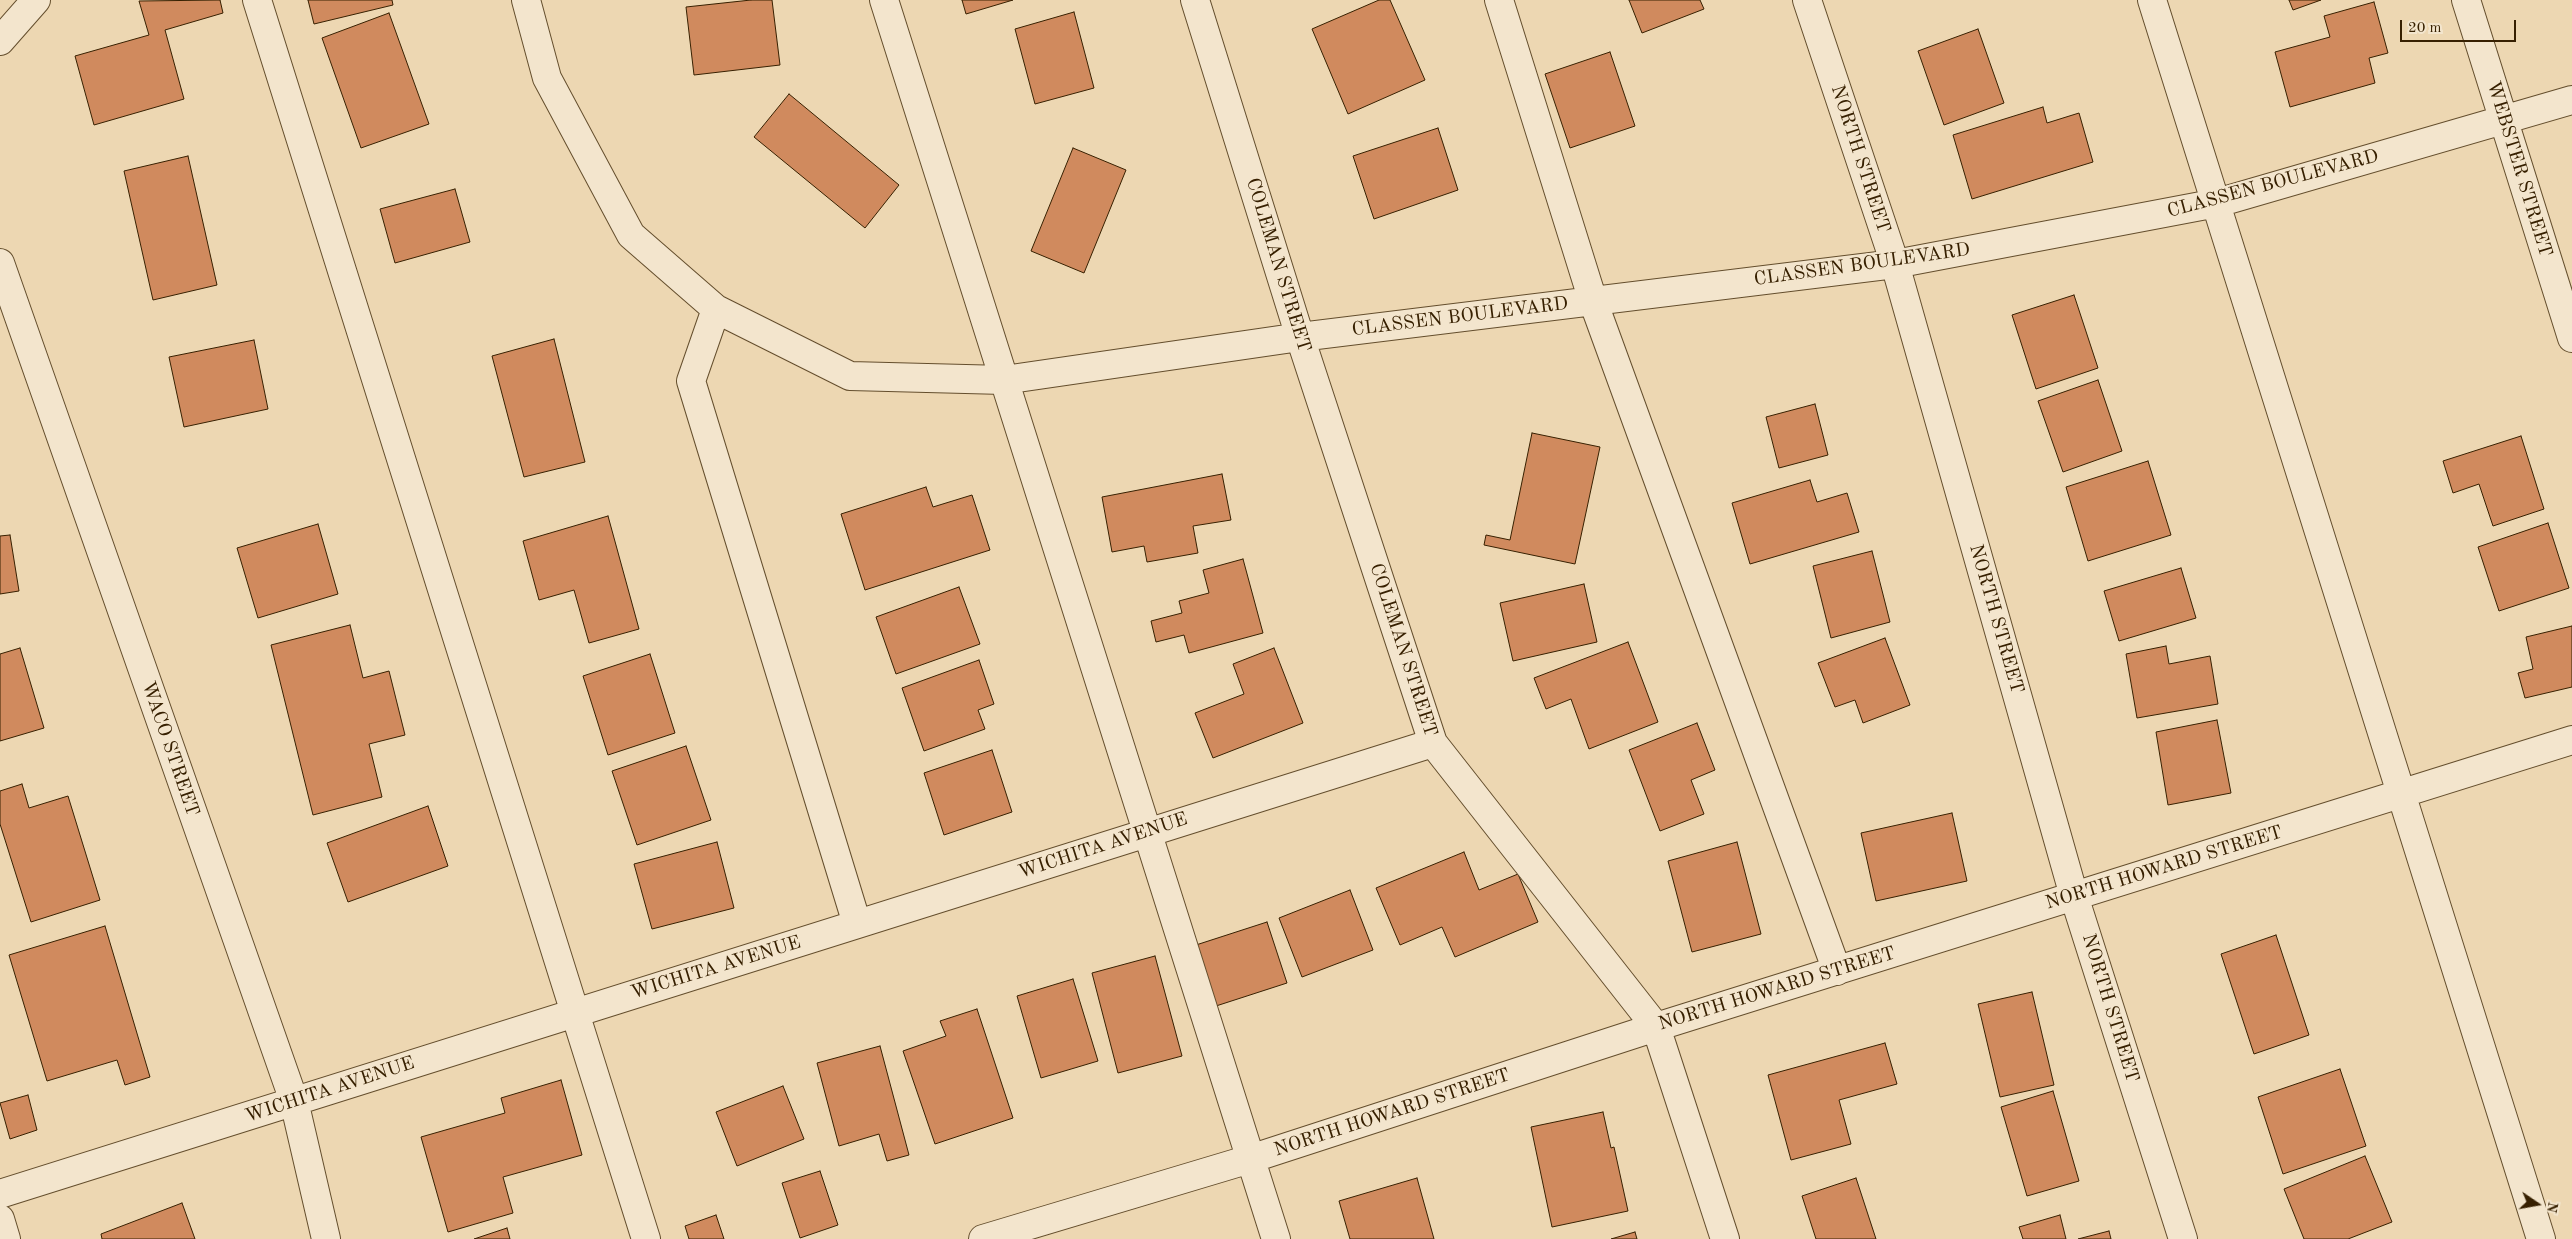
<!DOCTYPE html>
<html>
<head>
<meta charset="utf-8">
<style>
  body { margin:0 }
  #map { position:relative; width:2572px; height:1239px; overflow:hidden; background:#edd7b2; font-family:"Old Standard TT",serif }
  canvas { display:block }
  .north { position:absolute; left:2512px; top:1179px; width:50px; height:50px; -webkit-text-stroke:4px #f3e5cd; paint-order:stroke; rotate:102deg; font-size:14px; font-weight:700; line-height:20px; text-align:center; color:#372001 }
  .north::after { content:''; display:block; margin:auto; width:18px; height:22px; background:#372001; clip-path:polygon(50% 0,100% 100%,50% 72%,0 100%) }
  .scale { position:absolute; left:2400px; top:20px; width:116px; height:22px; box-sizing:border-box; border:2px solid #372001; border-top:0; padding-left:6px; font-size:15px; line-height:18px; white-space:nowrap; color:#372001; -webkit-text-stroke:4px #f3e5cd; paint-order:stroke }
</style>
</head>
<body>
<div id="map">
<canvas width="2572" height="1239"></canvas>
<div class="north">N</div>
<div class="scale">20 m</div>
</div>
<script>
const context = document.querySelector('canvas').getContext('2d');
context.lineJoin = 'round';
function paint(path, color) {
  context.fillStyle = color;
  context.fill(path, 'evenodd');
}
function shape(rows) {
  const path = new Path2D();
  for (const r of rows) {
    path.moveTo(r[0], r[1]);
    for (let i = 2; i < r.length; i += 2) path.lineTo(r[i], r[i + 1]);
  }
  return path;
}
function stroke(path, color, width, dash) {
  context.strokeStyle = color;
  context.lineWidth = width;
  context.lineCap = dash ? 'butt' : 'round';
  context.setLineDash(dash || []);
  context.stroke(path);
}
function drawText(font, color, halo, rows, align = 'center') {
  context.font = font + ' "Old Standard TT",serif';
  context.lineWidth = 4;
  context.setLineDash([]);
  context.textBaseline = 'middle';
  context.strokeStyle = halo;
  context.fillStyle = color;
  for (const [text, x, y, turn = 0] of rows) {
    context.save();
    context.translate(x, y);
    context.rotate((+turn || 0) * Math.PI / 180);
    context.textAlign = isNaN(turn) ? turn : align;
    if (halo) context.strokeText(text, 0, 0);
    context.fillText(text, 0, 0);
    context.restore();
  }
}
const building = shape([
  [220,0,223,13,165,30,184,99,94,125,75,56,149,35,139,1,220,0],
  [308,0,392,0,393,5,314,24,308,0],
  [751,0,772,0,780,65,694,75,686,7,751,0],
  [962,0,1013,0,966,14,962,0],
  [1379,0,1390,0,1425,80,1348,114,1312,29,1379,0],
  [1629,0,1700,0,1704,9,1642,33,1629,0],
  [2289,0,2321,0,2293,10,2289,0],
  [2374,2,2388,53,2369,58,2375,83,2290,107,2275,52,2330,37,2324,16,2374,2],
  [1074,12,1094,88,1035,104,1015,29,1074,12],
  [389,13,429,124,361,148,322,38,389,13],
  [1978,29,2004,103,1944,125,1918,51,1978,29],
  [1610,52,1635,126,1570,148,1545,74,1610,52],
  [789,94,899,185,865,228,754,137,789,94],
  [2043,107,2047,123,2079,113,2093,162,1972,199,1953,135,2043,107],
  [1438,128,1458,190,1374,219,1353,156,1438,128],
  [1073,148,1126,170,1084,273,1031,251,1073,148],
  [188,156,217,285,153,300,124,171,188,156],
  [455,189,470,242,395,263,380,209,455,189],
  [2074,295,2098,368,2036,389,2012,315,2074,295],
  [554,339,585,462,524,477,492,356,554,339],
  [254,340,268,409,184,427,169,357,254,340],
  [2098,380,2122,451,2063,472,2038,401,2098,380],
  [1815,404,1828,455,1779,468,1766,417,1815,404],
  [1532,433,1600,447,1575,564,1484,545,1486,535,1510,540,1532,433],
  [2521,436,2544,509,2493,526,2479,484,2453,493,2443,461,2521,436],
  [2148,461,2171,535,2088,561,2066,487,2148,461],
  [1222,474,1231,520,1193,526,1198,553,1147,562,1144,546,1112,552,1102,497,1222,474],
  [1810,480,1817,502,1847,493,1859,532,1750,564,1732,503,1810,480],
  [926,487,933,507,972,495,990,550,865,590,841,514,926,487],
  [608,516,639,629,589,643,574,590,539,600,523,541,608,516],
  [2548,523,2569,588,2499,611,2478,547,2548,523],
  [318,524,338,594,258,618,237,548,318,524],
  [10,535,19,591,0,594,0,536,10,535],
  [1872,551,1890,622,1831,638,1813,566,1872,551],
  [1243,559,1263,633,1189,653,1184,635,1156,642,1151,621,1182,613,1179,601,1209,593,1203,570,1243,559],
  [2181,568,2196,618,2119,641,2104,591,2181,568],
  [1584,584,1597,642,1513,661,1500,603,1584,584],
  [959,587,980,644,896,674,876,617,959,587],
  [350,625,363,678,389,671,405,735,369,744,382,797,313,815,271,645,350,625],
  [2572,626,2572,687,2525,698,2518,673,2533,669,2526,637,2572,626],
  [1885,638,1910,705,1863,723,1855,700,1835,707,1818,663,1885,638],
  [1628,642,1658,722,1589,749,1571,699,1546,709,1534,678,1628,642],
  [2166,646,2169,664,2210,656,2218,704,2137,718,2126,654,2166,646],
  [20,648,44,728,0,741,0,654,20,648],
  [1274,648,1303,723,1213,758,1195,713,1244,694,1233,664,1274,648],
  [650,654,675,733,608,755,583,676,650,654],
  [979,660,994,704,978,710,985,729,924,751,902,688,979,660],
  [2217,720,2231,793,2168,805,2156,732,2217,720],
  [1697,723,1715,770,1691,780,1704,814,1660,831,1629,750,1697,723],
  [686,746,711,820,637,845,612,771,686,746],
  [992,750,1012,812,944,835,924,773,992,750],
  [22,784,29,808,68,796,100,900,31,922,0,824,0,791,22,784],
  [428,806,448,866,348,902,327,843,428,806],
  [1952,813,1967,881,1876,901,1861,833,1952,813],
  [717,842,734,908,652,929,634,864,717,842],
  [1737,842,1761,934,1692,952,1668,861,1737,842],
  [1464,852,1479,890,1518,874,1538,922,1455,957,1442,927,1400,945,1376,888,1464,852],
  [1350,890,1373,950,1302,977,1279,918,1350,890],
  [1267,922,1287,983,1216,1006,1196,945,1267,922],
  [105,926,150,1077,125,1085,117,1060,47,1081,9,955,105,926],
  [2276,935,2309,1035,2254,1054,2221,954,2276,935],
  [1155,956,1182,1056,1118,1073,1092,973,1155,956],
  [1073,979,1098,1061,1041,1078,1017,996,1073,979],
  [2032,992,2054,1085,2000,1097,1978,1004,2032,992],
  [977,1009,1013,1118,935,1144,903,1051,946,1036,940,1021,977,1009],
  [1885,1043,1897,1084,1839,1100,1851,1144,1791,1160,1768,1075,1885,1043],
  [880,1046,909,1155,887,1161,879,1134,839,1146,817,1063,880,1046],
  [2340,1069,2366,1146,2283,1174,2258,1097,2340,1069],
  [561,1080,582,1155,503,1177,513,1213,448,1232,421,1137,505,1113,501,1098,561,1080],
  [783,1086,804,1139,737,1166,716,1112,783,1086],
  [2053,1091,2079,1181,2027,1196,2001,1107,2053,1091],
  [28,1095,37,1130,10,1139,0,1103,28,1095],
  [1603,1112,1611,1148,1614,1147,1628,1211,1552,1227,1531,1127,1603,1112],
  [2365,1156,2392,1222,2348,1239,2304,1239,2284,1189,2365,1156],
  [820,1171,838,1225,800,1238,782,1183,820,1171],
  [1417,1178,1434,1239,1350,1239,1339,1201,1417,1178],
  [1856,1178,1876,1239,1816,1239,1802,1196,1856,1178],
  [182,1203,195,1239,102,1239,101,1234,182,1203],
  [716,1215,724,1239,689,1239,685,1226,716,1215],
  [2060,1215,2066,1239,2023,1239,2019,1227,2060,1215],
  [507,1228,510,1239,474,1239,507,1228],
  [2109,1231,2111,1239,2078,1239,2109,1231],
  [1635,1232,1637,1239,1611,1239,1635,1232]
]);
paint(building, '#d08a5e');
stroke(building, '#372001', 1);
const minor = shape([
  [257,0,646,1239],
  [526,0,547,78,631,235,716,309,850,376,1004,380,1300,337,1895,264,2217,203,2572,100],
  [884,0,1276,1239],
  [1195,0,1300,337,1433,743,1656,1027,1725,1239],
  [1499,0,1593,301,1837,971],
  [1807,0,1895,264,2074,896,2183,1239],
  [2152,0,2541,1239],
  [2466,0,2572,338],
  [0,41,36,0],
  [0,263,294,1101,326,1239],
  [716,309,691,381,857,924],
  [0,1194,1433,743],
  [0,1219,6,1239],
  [983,1239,1250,1159,1656,1027,2572,740]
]);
stroke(minor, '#644e2d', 30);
stroke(minor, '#f3e5cd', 28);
drawText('19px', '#372001', '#f3e5cd', [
  ["NORTH STREET",1860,159,72],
  ["WEBSTER STREET",2519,169,73],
  ["CLASSEN BOULEVARD",2273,184,-15],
  ["COLEMAN STREET",1278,265,73],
  ["CLASSEN BOULEVARD",1862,265,-8],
  ["CLASSEN BOULEVARD",1460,317,-7],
  ["NORTH STREET",1996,619,74],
  ["COLEMAN STREET",1403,650,72],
  ["WACO STREET",170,749,71],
  ["WICHITA AVENUE",1103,846,-18],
  ["NORTH HOWARD STREET",2164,868,-17],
  ["WICHITA AVENUE",716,968,-17],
  ["NORTH HOWARD STREET",1777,989,-17],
  ["NORTH STREET",2110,1008,73],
  ["WICHITA AVENUE",330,1090,-18],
  ["NORTH HOWARD STREET",1392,1113,-18]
]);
</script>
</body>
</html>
